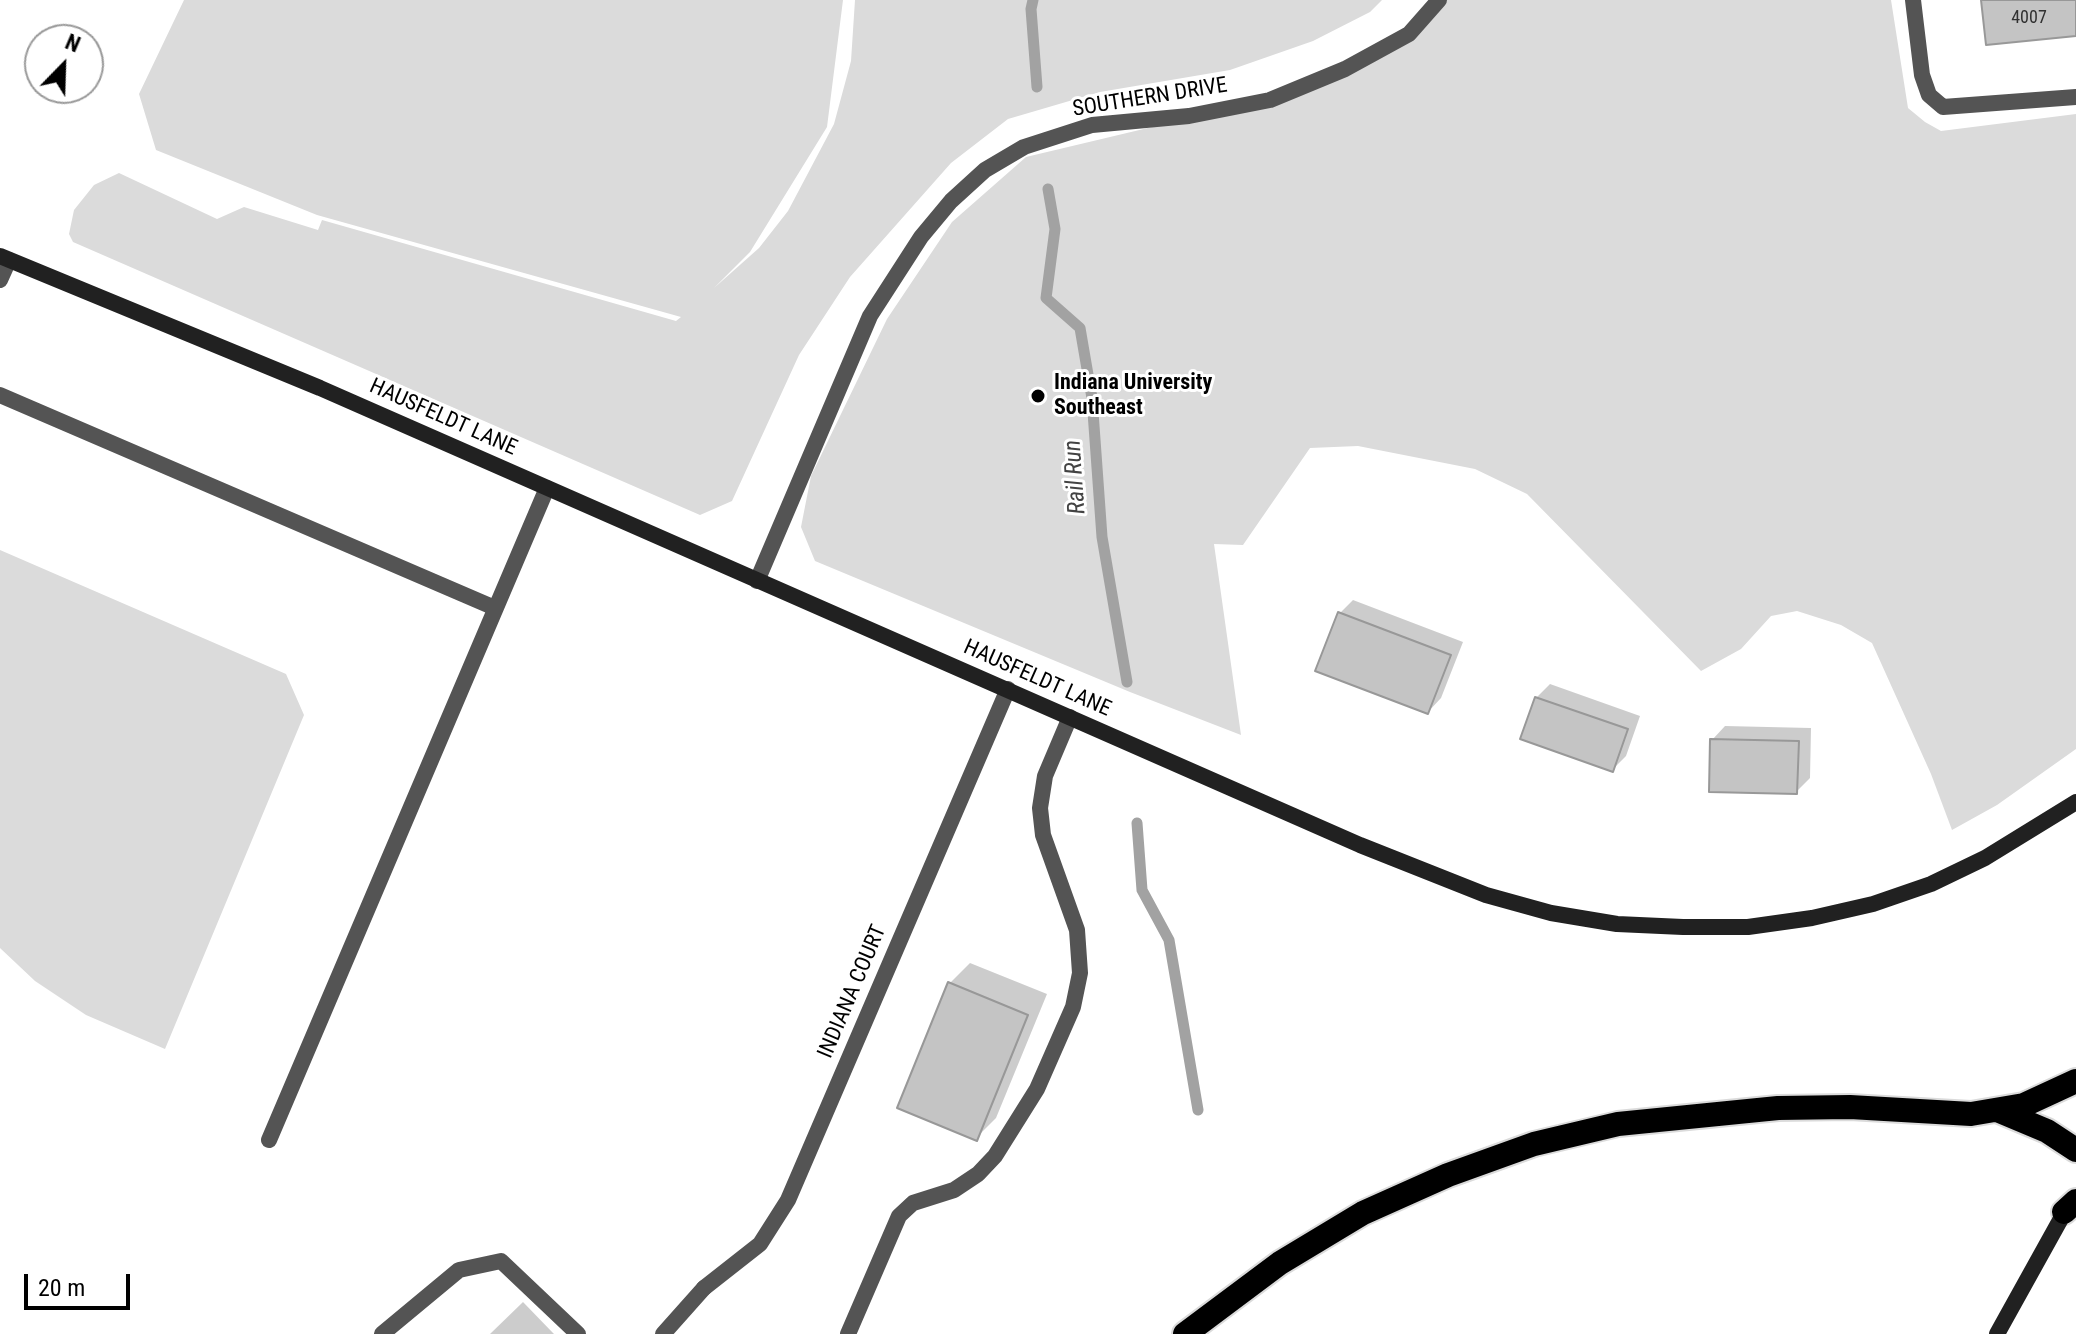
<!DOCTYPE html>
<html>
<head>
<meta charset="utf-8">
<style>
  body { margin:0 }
  #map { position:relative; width:2076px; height:1334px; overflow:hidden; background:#fff; font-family:"Roboto Condensed",sans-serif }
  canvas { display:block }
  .north { position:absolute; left:24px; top:24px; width:80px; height:80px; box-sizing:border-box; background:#fff; border:2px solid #999; border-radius:50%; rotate:23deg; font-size:22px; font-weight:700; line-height:32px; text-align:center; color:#000 }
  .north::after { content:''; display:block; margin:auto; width:28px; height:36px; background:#000; clip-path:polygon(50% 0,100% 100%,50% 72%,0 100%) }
  .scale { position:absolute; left:24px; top:1274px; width:106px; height:36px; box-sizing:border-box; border:4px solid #000; border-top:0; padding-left:10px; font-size:24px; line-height:28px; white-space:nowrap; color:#000; -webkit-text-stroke:6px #fff; paint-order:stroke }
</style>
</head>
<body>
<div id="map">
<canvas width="2076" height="1334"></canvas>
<div class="north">N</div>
<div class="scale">20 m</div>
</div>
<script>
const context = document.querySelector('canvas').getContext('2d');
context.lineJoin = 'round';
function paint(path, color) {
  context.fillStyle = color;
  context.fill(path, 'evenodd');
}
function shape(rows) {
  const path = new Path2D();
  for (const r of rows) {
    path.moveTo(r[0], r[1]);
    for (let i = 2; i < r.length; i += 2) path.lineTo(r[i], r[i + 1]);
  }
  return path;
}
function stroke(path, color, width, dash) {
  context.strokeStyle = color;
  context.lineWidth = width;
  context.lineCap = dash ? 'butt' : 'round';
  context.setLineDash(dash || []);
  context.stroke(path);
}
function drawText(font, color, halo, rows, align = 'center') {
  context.font = font + ' "Roboto Condensed",sans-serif';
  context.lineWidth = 6;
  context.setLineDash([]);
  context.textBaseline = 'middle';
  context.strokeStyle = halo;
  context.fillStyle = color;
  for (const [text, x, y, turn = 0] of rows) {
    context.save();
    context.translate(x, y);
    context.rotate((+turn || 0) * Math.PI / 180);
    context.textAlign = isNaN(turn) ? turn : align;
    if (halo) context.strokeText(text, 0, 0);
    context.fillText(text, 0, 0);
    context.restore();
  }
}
paint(shape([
  [184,0,843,0,827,127,750,252,714,288,759,248,788,211,834,124,851,61,855,0,1382,0,1370,12,1313,41,1230,70,1100,92,1008,119,951,163,850,277,799,355,732,501,700,515,73,242,69,234,74,210,94,185,119,173,217,219,244,207,318,230,322,220,676,321,681,317,317,215,156,150,139,94],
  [1444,0,1891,0,1908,108,1925,122,1941,131,2076,114,2076,749,1997,805,1952,830,1931,774,1872,643,1841,625,1797,611,1771,616,1741,649,1701,671,1527,494,1475,469,1358,446,1310,448,1243,545,1214,544,1241,735,1130,692,815,561,801,527,811,476,887,319,952,222,1026,157,1299,92,1405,43],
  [0,550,286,674,304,715,165,1049,86,1015,35,981,0,948]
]), '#dbdbdb');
paint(shape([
  [1353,600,1463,642,1441,698,1428,712,1340,613],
  [1550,684,1640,716,1626,756,1613,769,1536,698],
  [1725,726,1811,728,1810,778,1796,792,1712,740],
  [970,963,1047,994,996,1118,976,1138,950,983],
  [523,1302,554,1334,490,1334]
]), '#0003');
stroke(shape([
  [1033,0,1031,9,1037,87],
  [1048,189,1055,229,1046,298,1080,328,1092,398,1102,537,1127,682],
  [1137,823,1142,890,1169,940,1198,1110]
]), '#a2a2a2', 11);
const building = shape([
  [1981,0,2076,0,2076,36,1986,45,1981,0],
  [1338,612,1451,655,1428,714,1315,671,1338,612],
  [1535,697,1628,729,1613,772,1520,739,1535,697],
  [1710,739,1799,741,1797,794,1709,792,1710,739],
  [948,982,1028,1015,977,1141,897,1108,948,982]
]);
paint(building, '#c4c4c4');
stroke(building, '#989898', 2);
const highway = shape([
  [1997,1110,2047,1131,2076,1150],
  [2064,1212,2076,1201],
  [1185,1334,1280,1263,1363,1213,1448,1175,1534,1144,1618,1124,1778,1108,1850,1107,1971,1114,2024,1105,2076,1081]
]);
stroke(highway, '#dbdbdb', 28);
stroke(shape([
  [1913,0,1922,75,1929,95,1943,107,2076,97],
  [0,395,495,608],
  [269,1140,547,488],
  [382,1334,459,1270,501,1261,578,1334],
  [663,1334,704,1288],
  [848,1334,899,1216,913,1203,954,1190,978,1174,995,1156,1037,1089,1073,1007,1080,973,1077,930,1043,835,1040,808,1045,776,1070,717]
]), '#545454', 16);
stroke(shape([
  [0,280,9,260],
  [757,581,870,316,921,237,951,201,985,170,1024,147,1092,125,1189,116,1270,100,1345,69,1409,34,1439,0],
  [704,1288,760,1244,788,1200,1008,689]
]), '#545454', 16);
stroke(shape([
  [0,256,320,388,1360,845,1486,895,1551,913,1617,924,1683,927,1748,927,1812,918,1873,904,1931,884,1985,858,2076,802],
  [1997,1334,2068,1206]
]), '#212121', 16);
stroke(highway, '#000', 24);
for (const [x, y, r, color] of [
  [1038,396,8,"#000"]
]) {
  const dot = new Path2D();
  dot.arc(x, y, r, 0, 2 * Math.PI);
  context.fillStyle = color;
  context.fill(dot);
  stroke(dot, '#fff', 3);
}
drawText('18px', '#313131', null, [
  ["4007",2029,18]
]);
drawText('22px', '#000', '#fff', [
  ["SOUTHERN DRIVE",1150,98,-9],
  ["HAUSFELDT LANE",443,418,24],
  ["HAUSFELDT LANE",1037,679,24],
  ["INDIANA COURT",853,992,-67]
]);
drawText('bold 22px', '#000', '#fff', [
  ["Indiana University",1054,383],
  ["Southeast",1054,408]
], 'left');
drawText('italic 24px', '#434343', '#fff', [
  ["Rail Run",1076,477,-94]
]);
</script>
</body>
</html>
